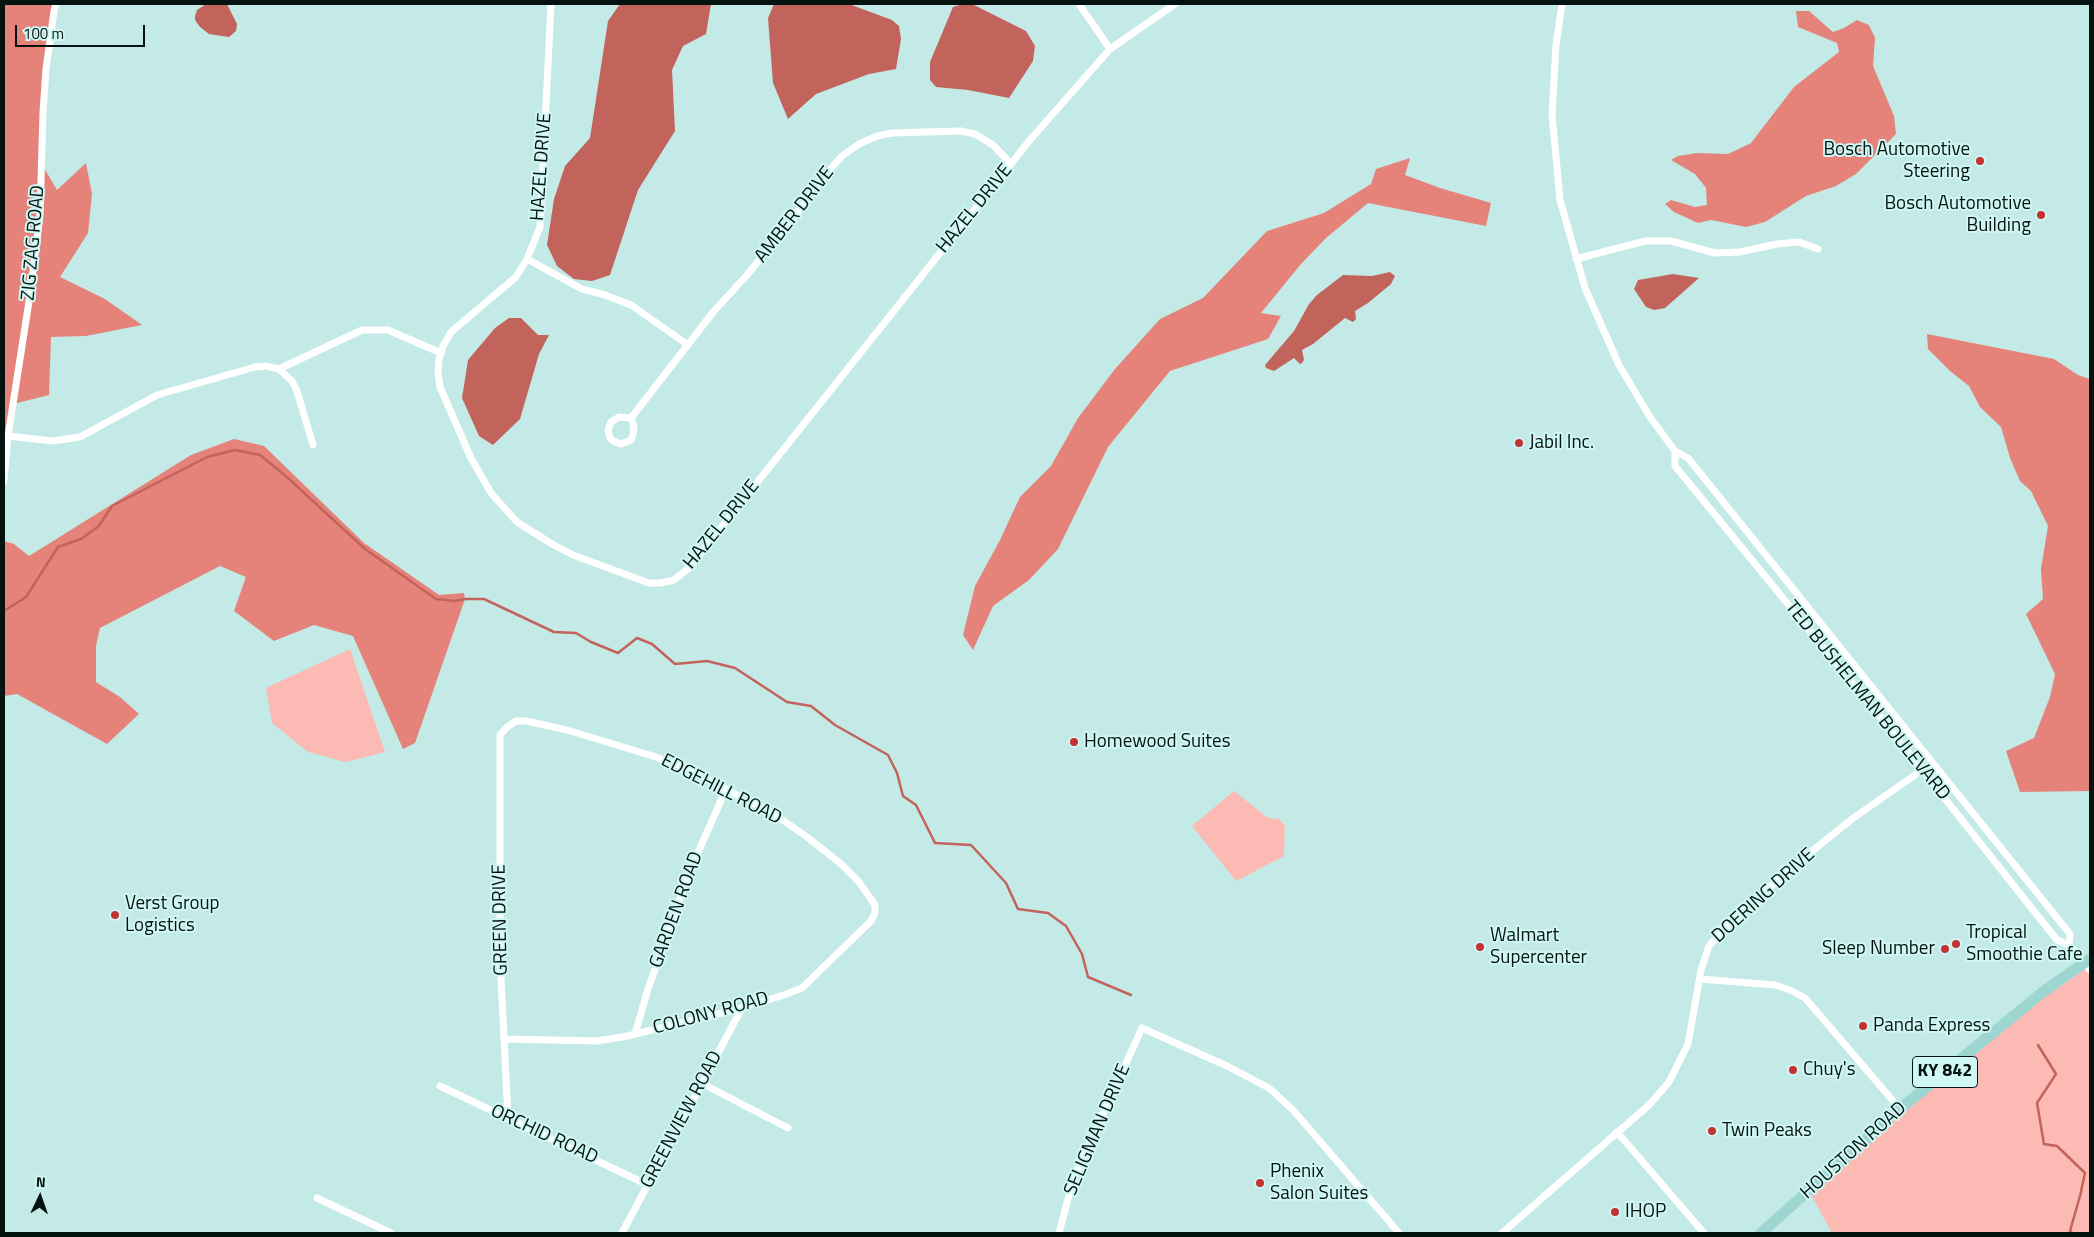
<!DOCTYPE html>
<html>
<head>
<meta charset="utf-8">
<style>
  body { margin:0 }
  #map { position:relative; width:2094px; height:1237px; overflow:hidden; background:#c3eae6; font-family:"Titillium Web",sans-serif }
  canvas { display:block }
  .frame { position:absolute; inset:0; border:5px solid #041210; pointer-events:none }
  .north { position:absolute; left:15px; top:1172px; width:50px; height:50px; -webkit-text-stroke:4px #d0f7f3; paint-order:stroke; rotate:3deg; font-size:14px; font-weight:700; line-height:20px; text-align:center; color:#041210 }
  .north::after { content:''; display:block; margin:auto; width:18px; height:22px; background:#041210; clip-path:polygon(50% 0,100% 100%,50% 72%,0 100%) }
  .scale { position:absolute; left:15px; top:25px; width:130px; height:22px; box-sizing:border-box; border:2px solid #041210; border-top:0; padding-left:6px; font-size:15px; line-height:18px; white-space:nowrap; color:#041210; -webkit-text-stroke:4px #d0f7f3; paint-order:stroke }
</style>
</head>
<body>
<div id="map">
<canvas width="2094" height="1237"></canvas>
<div class="frame"></div>
<div class="north">N</div>
<div class="scale">100 m</div>
</div>
<script>
const context = document.querySelector('canvas').getContext('2d');
context.lineJoin = 'round';
function paint(path, color) {
  context.fillStyle = color;
  context.fill(path, 'evenodd');
}
function shape(rows) {
  const path = new Path2D();
  for (const r of rows) {
    path.moveTo(r[0], r[1]);
    for (let i = 2; i < r.length; i += 2) path.lineTo(r[i], r[i + 1]);
  }
  return path;
}
function stroke(path, color, width, dash) {
  context.strokeStyle = color;
  context.lineWidth = width;
  context.lineCap = dash ? 'butt' : 'round';
  context.setLineDash(dash || []);
  context.stroke(path);
}
function drawText(font, color, halo, rows, align = 'center') {
  context.font = font + ' "Titillium Web",sans-serif';
  context.lineWidth = 4;
  context.setLineDash([]);
  context.textBaseline = 'middle';
  context.strokeStyle = halo;
  context.fillStyle = color;
  for (const [text, x, y, turn = 0] of rows) {
    context.save();
    context.translate(x, y);
    context.rotate((+turn || 0) * Math.PI / 180);
    context.textAlign = isNaN(turn) ? turn : align;
    if (halo) context.strokeText(text, 0, 0);
    context.fillText(text, 0, 0);
    context.restore();
  }
}
paint(shape([
  [350,649,385,752,346,762,308,752,272,723,266,688],
  [1234,791,1268,818,1279,819,1285,826,1284,856,1236,881,1192,826],
  [2084,963,2090,970,2090,1233,1832,1233,1809,1191]
]), '#fbbab3');
paint(shape([
  [4,4,51,4,54,11,40,161,57,190,86,163,92,194,88,233,60,277,105,299,142,325,86,336,51,337,49,395,13,404,4,481],
  [1796,11,1809,11,1833,32,1844,28,1857,20,1869,25,1875,38,1873,66,1894,116,1896,134,1856,174,1836,186,1806,196,1765,222,1746,227,1711,220,1698,223,1674,212,1665,204,1671,200,1695,207,1707,205,1706,188,1695,174,1671,160,1678,156,1697,153,1728,154,1751,143,1794,87,1839,52,1837,43,1798,27],
  [1410,158,1405,175,1440,188,1491,203,1486,226,1368,203,1326,238,1301,264,1261,313,1281,316,1268,339,1170,371,1108,447,1058,549,1029,580,993,606,973,650,963,635,975,586,1000,540,1020,497,1051,466,1078,418,1115,369,1160,319,1203,298,1267,231,1324,213,1371,184,1376,169],
  [1927,334,2054,359,2078,375,2090,379,2090,791,2020,792,2006,751,2034,738,2050,697,2055,674,2026,614,2043,599,2041,569,2048,526,2031,491,2020,481,2010,458,2001,427,1980,407,1969,386,1950,371,1928,349],
  [234,439,264,446,364,543,439,595,464,593,465,599,415,743,403,749,353,636,314,625,274,641,234,611,246,577,220,566,100,628,96,646,96,682,120,697,139,714,107,744,17,694,4,696,4,541,14,544,29,556,191,455]
]), '#e5837a');
paint(shape([
  [206,4,227,4,237,24,236,31,229,37,209,34,200,27,195,20,195,16,197,10],
  [620,4,711,4,706,34,683,46,672,70,675,131,638,190,610,275,592,281,574,279,557,266,547,245,554,199,565,166,590,138,608,21],
  [774,4,849,4,892,20,899,26,901,39,896,69,869,74,816,94,788,119,773,83,768,18],
  [963,4,972,4,1026,31,1035,46,1033,61,1009,98,968,90,936,87,930,80,930,62,953,7],
  [1390,272,1395,276,1391,284,1368,303,1355,311,1356,319,1353,322,1345,318,1313,344,1302,350,1304,360,1302,363,1300,364,1294,358,1274,371,1266,368,1265,365,1294,331,1309,304,1317,295,1343,275,1372,276],
  [1673,274,1699,278,1665,308,1654,310,1646,307,1634,289,1638,280],
  [509,318,521,318,538,335,549,335,539,354,520,419,493,445,479,436,462,398,468,360,495,328]
]), '#c2645c');
stroke(shape([
  [4,611,26,597,58,547,81,539,99,526,112,506,207,457,235,450,260,455,288,478,365,549,436,599,455,601,465,599,484,599,554,632,576,633,591,642,618,653,637,638,652,644,675,664,707,661,735,668,787,702,811,706,835,725,888,755,897,773,903,796,916,805,935,843,971,845,1006,883,1018,909,1048,913,1066,926,1082,954,1088,977,1131,995],
  [2038,1045,2056,1074,2037,1103,2044,1144,2057,1146,2085,1173,2080,1196,2070,1231,2072,1233]
]), '#c2645c', 2.5);
stroke(shape([
  [551,4,540,227,527,259,516,277,451,332,443,346,439,359,438,372,440,387,471,458,491,493,517,522,552,544,573,555,649,583,661,583,674,580,689,568,1030,140,1110,49,1175,4],
  [1079,4,1110,49],
  [1562,4,1556,45,1552,114,1560,200,1585,288,1619,365,1650,417,1675,451,1688,458,2070,934,2069,945],
  [527,259,582,289,605,295,631,305,688,345],
  [1576,259,1645,241,1671,241,1715,253,1740,252,1777,244,1799,242,1818,249],
  [279,369,362,330,388,330,441,353],
  [631,418,634,426,633,435,631,440,621,444,613,441,610,438,608,430,611,422,619,417,631,418,714,311,747,275,791,221,827,173,842,156,859,144,877,136,892,133,961,131,975,134,993,145,1011,164],
  [8,436,53,441,80,437,157,395,255,367,266,366,279,369,292,381,297,391,313,445],
  [1675,451,1675,466,1877,713,2057,940,2069,945,2090,970],
  [4,481,8,436,30,295,40,215,43,112,46,69,54,11,56,4],
  [1700,979,1775,985,1790,990,1805,998,1900,1109],
  [635,1034,648,989,689,873,726,789],
  [506,1039,596,1041,623,1037,742,1008,784,995,802,988,871,921,875,913,875,905,859,882,840,863,807,837,777,816,686,768,653,756,567,730,526,721,516,721,507,727,500,735,500,958,508,1118],
  [703,1084,788,1128],
  [440,1086,648,1185],
  [1617,1132,1704,1233],
  [317,1198,391,1233],
  [622,1233,742,1008],
  [1059,1233,1073,1180,1142,1028,1227,1066,1269,1088,1293,1110,1399,1233],
  [1502,1233,1649,1105,1669,1082,1688,1044,1701,970,1709,946,1717,937,1740,913,1795,865,1852,819,1922,770]
]), '#fff', 7);
stroke(shape([
  [1761,1233,1900,1109,2044,991,2090,959]
]), '#9dd6d1', 11);
for (const [x, y, r, color] of [
  [1980,161,5,"#c13231"],
  [2041,215,5,"#c13231"],
  [1519,443,5,"#c13231"],
  [1074,742,5,"#c13231"],
  [115,915,5,"#c13231"],
  [1956,944,5,"#c13231"],
  [1480,947,5,"#c13231"],
  [1945,949,5,"#c13231"],
  [1863,1026,5,"#c13231"],
  [1793,1070,5,"#c13231"],
  [1712,1131,5,"#c13231"],
  [1260,1183,5,"#c13231"],
  [1615,1212,5,"#c13231"]
]) {
  const dot = new Path2D();
  dot.arc(x, y, r, 0, 2 * Math.PI);
  context.fillStyle = color;
  context.fill(dot);
  stroke(dot, '#d0f7f3', 2);
}
for (const [x, y, w] of [
  [1945,1072,65]
]) {
  const box = new Path2D();
  box.roundRect(x - w / 2, y - 15.5, w, 31, 4);
  context.fillStyle = '#d0f7f3';
  context.fill(box);
  stroke(box, '#041210', 1);
}
drawText('bold 18px', '#041210', null, [
  ["KY 842",1945,1072]
]);
drawText('19px', '#041210', '#d0f7f3', [
  ["Bosch Automotive",1970,150,"right"],
  ["Steering",1970,172,"right"],
  ["Bosch Automotive",2031,204,"right"],
  ["Building",2031,226,"right"],
  ["Jabil Inc.",1529,443],
  ["Homewood Suites",1084,742],
  ["Verst Group",125,904],
  ["Logistics",125,926],
  ["Tropical",1966,933],
  ["Smoothie Cafe",1966,955],
  ["Walmart",1490,936],
  ["Supercenter",1490,958],
  ["Sleep Number",1935,949,"right"],
  ["Panda Express",1873,1026],
  ["Chuy's",1803,1070],
  ["Twin Peaks",1722,1131],
  ["Phenix",1270,1172],
  ["Salon Suites",1270,1194],
  ["IHOP",1625,1212]
], 'left');
drawText('19px', '#041210', '#d0f7f3', [
  ["HAZEL DRIVE",542,167,-86],
  ["HAZEL DRIVE",975,209,-51],
  ["AMBER DRIVE",795,215,-52],
  ["ZIG ZAG ROAD",34,243,-85],
  ["HAZEL DRIVE",722,525,-51],
  ["TED BUSHELMAN BOULEVARD",1867,701,51],
  ["EDGEHILL ROAD",721,790,27],
  ["DOERING DRIVE",1764,896,-42],
  ["GARDEN ROAD",677,910,-70],
  ["GREEN DRIVE",501,920,-91],
  ["COLONY ROAD",711,1014,-15],
  ["GREENVIEW ROAD",682,1120,-62],
  ["SELIGMAN DRIVE",1098,1130,-67],
  ["ORCHID ROAD",544,1135,25],
  ["HOUSTON ROAD",1854,1151,-42]
]);
</script>
</body>
</html>
